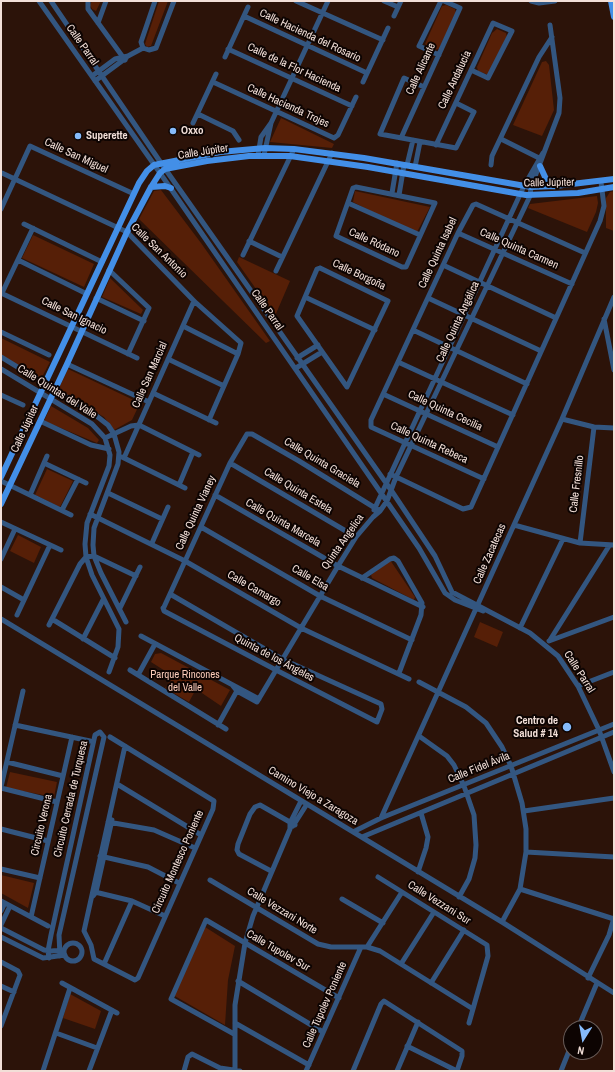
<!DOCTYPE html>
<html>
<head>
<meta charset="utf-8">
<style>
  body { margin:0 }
  #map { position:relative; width:615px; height:1072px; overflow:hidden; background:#2c1309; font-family:"Archivo Narrow",sans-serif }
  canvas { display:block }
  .frame { position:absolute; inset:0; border:2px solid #f2dfd8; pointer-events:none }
  .north { position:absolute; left:563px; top:1020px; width:40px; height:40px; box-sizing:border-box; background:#0d0402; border:1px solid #695c58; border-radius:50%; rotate:191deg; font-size:11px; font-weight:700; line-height:16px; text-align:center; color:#f2dfd8 }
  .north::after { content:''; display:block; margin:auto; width:14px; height:18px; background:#86bbfb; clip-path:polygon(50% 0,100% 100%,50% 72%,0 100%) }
</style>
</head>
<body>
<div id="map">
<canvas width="615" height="1072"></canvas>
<div class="frame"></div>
<div class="north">N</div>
</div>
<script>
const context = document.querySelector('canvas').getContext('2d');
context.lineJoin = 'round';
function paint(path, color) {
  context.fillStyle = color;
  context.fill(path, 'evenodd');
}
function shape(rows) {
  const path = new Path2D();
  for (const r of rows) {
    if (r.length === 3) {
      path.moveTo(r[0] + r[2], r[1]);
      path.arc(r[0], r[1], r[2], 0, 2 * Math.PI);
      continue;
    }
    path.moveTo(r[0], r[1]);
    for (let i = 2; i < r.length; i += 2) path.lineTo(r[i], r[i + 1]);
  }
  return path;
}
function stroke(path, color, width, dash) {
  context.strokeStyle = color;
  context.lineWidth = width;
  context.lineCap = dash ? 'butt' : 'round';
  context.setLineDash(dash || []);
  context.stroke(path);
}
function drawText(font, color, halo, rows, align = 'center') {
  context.font = font + ' "Archivo Narrow",sans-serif';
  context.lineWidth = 4;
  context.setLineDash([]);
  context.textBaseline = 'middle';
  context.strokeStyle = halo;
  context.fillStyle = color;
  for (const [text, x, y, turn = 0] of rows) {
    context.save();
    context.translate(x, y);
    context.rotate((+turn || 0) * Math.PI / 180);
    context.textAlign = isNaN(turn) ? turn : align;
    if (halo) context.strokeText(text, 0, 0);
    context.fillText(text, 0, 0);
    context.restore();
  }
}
paint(shape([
  [92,1,101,1,96,11,92,9,90,5],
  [159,1,168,1,151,46,147,47,145,44],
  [446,5,455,9,456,13,439,49,433,50,425,44,442,6],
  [497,29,506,33,507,37,488,74,486,74,478,71,477,67,492,33],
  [546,61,549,65,554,110,542,136,513,125,542,62],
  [281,118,334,144,332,148,270,142],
  [161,190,201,243,270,341,266,343,139,219,154,191],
  [355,191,430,207,416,234,353,202],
  [614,191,614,231,606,228,606,198,610,192],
  [597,196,598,203,596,212,587,232,528,208,530,204],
  [33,235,94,264,84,287,22,258],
  [239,257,290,281,275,316,237,262],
  [110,278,143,310,141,314,102,297],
  [1,338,50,362,41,379,1,355],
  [68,369,140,403,132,420,114,430,104,417,58,390],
  [51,406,88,428,99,440,97,443,44,421],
  [47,469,73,481,60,507,35,495],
  [18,535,41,547,34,563,10,551],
  [390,560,415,597,414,600,372,578,371,575],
  [480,622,503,632,497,647,474,637],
  [161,653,230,690,221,706,196,689,189,702,165,688,173,676,151,662,155,654],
  [10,772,57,782,54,797,6,788],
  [1,875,34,883,28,908,1,893],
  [205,927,235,946,228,980,225,1025,173,995],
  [70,994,101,1011,95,1029,63,1018]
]), '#561f07');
stroke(shape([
  [39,1,160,173,419,548,445,593,455,600,483,611],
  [51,1,161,163,391,490,435,556,452,592,530,633,558,656,578,686,599,730,614,772],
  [88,1,88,9,125,60],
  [296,1,383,40],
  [384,1,398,7],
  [531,1,539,3,555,1],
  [244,16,367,73],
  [394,16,401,1],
  [98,23,106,1],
  [143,48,141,42,155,1],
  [228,49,352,106],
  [439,55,419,46,441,1],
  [225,57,248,7],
  [92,76,115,59,128,56,143,48,149,50,156,48,174,1],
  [95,81,126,58],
  [213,82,334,138,338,135,356,97],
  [363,82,388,28],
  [424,87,404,78,380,134,456,148,474,112,456,103],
  [198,114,233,131,239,140],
  [193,123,216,74],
  [401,138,460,8,444,1],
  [501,139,541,159],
  [436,145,493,23,512,31,488,78,471,70],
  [258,155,261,137,271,123],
  [264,155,271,123,328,1],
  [407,165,413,140],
  [491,165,492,156,539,57,552,37],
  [415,167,420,142],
  [2,173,127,232,194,301,241,343,238,354,209,420],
  [356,187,435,203,406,267,402,267,336,236,353,188,356,187],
  [392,193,397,163],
  [399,195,404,165],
  [348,203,420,235],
  [1,209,30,146,134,194],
  [24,224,102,262],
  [458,233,572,284],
  [249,241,282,257],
  [243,255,294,149],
  [18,260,87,294],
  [443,265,556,318],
  [320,268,388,301,347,387,297,316,317,269,320,268],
  [109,270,149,308,128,354],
  [276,271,332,153],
  [1,293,137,358],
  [2,293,33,228],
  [305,297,375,330],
  [96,298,144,321],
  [428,298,541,351],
  [604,319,614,370],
  [183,326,238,354],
  [413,330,527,384],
  [1,332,49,355],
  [1,357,94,414,108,425,114,434,119,452,118,464,94,528,93,545,94,556,101,573,126,622],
  [297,358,318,345],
  [168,359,224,386],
  [398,362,513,415],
  [67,364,149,402],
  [296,368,322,352],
  [1,369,92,424,105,438,110,455,109,466,87,523,85,544,86,557,92,575,119,629,118,647,109,672],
  [153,393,216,423],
  [383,394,498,447],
  [1,395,23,405],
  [562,419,594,427,614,428],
  [40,421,91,445,109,449],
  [105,438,131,426,139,425,199,455],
  [122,457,185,488],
  [124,458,194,301],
  [44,463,86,483],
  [230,463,356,537],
  [390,474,463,509,471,507,600,221,604,206,601,182],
  [484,479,371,427,371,420,458,233,473,205,476,204,585,253],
  [1,481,71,515],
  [179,485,193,452],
  [108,493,162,519],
  [30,495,47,456],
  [215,495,338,566,423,607],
  [62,510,78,479],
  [374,510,524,186,543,153],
  [90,514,185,561,301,628,409,679],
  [1,522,61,550],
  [514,525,580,543,614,545],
  [201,527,320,596,412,640],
  [152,543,168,507],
  [580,543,594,427],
  [1,559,15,529],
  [362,578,390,559,394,558,398,561,422,603,421,615,399,673],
  [1,587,24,600],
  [170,594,282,659,381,704,382,709,377,722,276,670,164,611,163,608,164,607,230,463,247,434,252,434,299,461,380,511],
  [120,608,140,567],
  [17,615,50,545],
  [1,619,502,922,614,993],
  [52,619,115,658],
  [49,625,80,564,86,557,94,556,136,576],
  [520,628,563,539],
  [141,636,259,699],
  [83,639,103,600],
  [550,640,609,546],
  [549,641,614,617],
  [130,670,226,729],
  [138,675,155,644],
  [419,682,466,707,486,723,502,747,511,766,522,803,526,829,526,852,520,889,502,922],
  [233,686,237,691,257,702,338,566,356,537,373,517,380,511,387,501,396,477,530,196,531,187,559,113,560,98,550,25],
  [578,686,614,672],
  [15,725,90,741],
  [218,725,238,689],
  [419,736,447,756,454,765,464,786,474,815,476,845,475,858,469,879,459,897],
  [110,737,214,801,213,809,138,978,135,980,94,959,91,945,84,931,125,746],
  [7,762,63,776],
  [117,784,201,835],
  [1,787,23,691],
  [1,788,57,802],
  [524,811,614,798],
  [381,818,562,419,614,297],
  [108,822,154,830,195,848],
  [293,826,307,804],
  [1,829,48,841],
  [353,832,381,818,614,724],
  [362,837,614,732],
  [526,852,614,857],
  [100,856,148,867,179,883],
  [1,869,40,878],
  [271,871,239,854,237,850,238,844,250,814,255,807,260,805,295,825],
  [418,872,426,848,428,837,421,813],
  [378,877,487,945,488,956,469,1023],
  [210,880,318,944,331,947,367,947,380,951,473,1009],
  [520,889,614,919],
  [95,892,132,901,165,916],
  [93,896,96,892,112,820],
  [342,899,383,923],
  [1,901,48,926],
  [1,911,5,903],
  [31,917,72,737],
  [1,925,10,906],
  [1,928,44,950,51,951,64,950],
  [1,937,43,958,65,955],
  [73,952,9],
  [367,947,402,892],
  [49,958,48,951,51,935,95,735,100,732,104,737,59,935,60,956],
  [1,962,18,971,20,975,1,1026],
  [104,964,132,901],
  [401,964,434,912],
  [588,978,609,935,614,918],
  [238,981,323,1032],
  [62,983,117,1013],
  [431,983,464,930],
  [1,986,14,992],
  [235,1023,309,1065],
  [578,1028,597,983],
  [56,1033,97,1048],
  [234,1034,171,999,206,920,339,998],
  [407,1046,457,1071],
  [43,1071,70,988],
  [89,1071,112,1010],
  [184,1071,188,1057,192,1054,220,1068,240,1071],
  [235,1071,235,1005,245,943,253,916,290,829,290,823,301,801],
  [306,1071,361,947],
  [353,1071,381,1004,384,1001,462,1051,462,1056,457,1071],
  [397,1071,418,1022],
  [561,1071,571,1046]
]), '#335680', 5);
stroke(shape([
  [611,1,614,17],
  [540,166,546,179,555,186],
  [151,187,165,186,171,188],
  [1,477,139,183,147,171,154,165,220,152,265,148,294,149,364,158,531,187,555,186,614,179],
  [1,504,67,364,127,232,151,187,160,173,165,169,207,161,249,156,290,156,368,167,526,195,578,193,614,187]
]), '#438fe7', 6);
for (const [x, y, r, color] of [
  [173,131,4,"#86bbfb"],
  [78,136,4,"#86bbfb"],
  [567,727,5,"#86bbfb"]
]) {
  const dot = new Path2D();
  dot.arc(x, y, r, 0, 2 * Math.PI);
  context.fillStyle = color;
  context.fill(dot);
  stroke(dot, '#0d0402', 1.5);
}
drawText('11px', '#f2dfd8', '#0d0402', [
  ["Calle Hacienda del Rosario",310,36,25],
  ["Calle Parral",82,45,55],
  ["Calle de la Flor Hacienda",294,68,25],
  ["Calle Alicante",421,69,-65],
  ["Calle Andalucía",455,80,-65],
  ["Calle Hacienda Trojes",288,106,25],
  ["Calle Júpiter",203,152,-9],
  ["Calle San Miguel",76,156,25],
  ["Calle Júpiter",549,183,-1],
  ["Calle Ródano",374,243,25],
  ["Calle Quinta Carmen",519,249,24],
  ["Calle San Antonio",159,251,44],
  ["Calle Quinta Isabel",438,253,-65],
  ["Calle Borgoña",359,275,25],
  ["Calle Parral",267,310,55],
  ["Calle San Ignacio",74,316,26],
  ["Calle Quinta Angélica",458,322,-65],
  ["Calle San Marcial",150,375,-66],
  ["Calle Quintas del Valle",57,392,32],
  ["Calle Quinta Cecilia",445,411,25],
  ["Calle Júpiter",25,429,-65],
  ["Calle Quinta Rebeca",429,443,25],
  ["Calle Quinta Graciela",322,463,31],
  ["Calle Fresnillo",577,484,-83],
  ["Calle Quinta Estela",298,491,31],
  ["Calle Quinta Vianey",196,513,-65],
  ["Calle Quinta Marcela",283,523,30],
  ["Quinta Angelica",343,542,-55],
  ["Calle Zacatecas",490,554,-66],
  ["Calle Elsa",310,578,30],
  ["Calle Camargo",254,589,30],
  ["Quinta de los Ángeles",274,658,28],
  ["Calle Parral",579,672,57],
  ["Calle Fidel Ávila",479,768,-22],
  ["Camino Viejo a Zaragoza",313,796,31],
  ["Circuito Cerrada de Turquesa",71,799,-77],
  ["Circuito Verona",42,825,-77],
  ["Circuito Montesco Poniente",178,862,-66],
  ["Calle Vezzani Sur",439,903,32],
  ["Calle Vezzani Norte",282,911,31],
  ["Calle Tupolev Sur",278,951,30],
  ["Calle Tupolev Poniente",325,1005,-66]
]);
drawText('bold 11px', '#f2dfd8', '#0d0402', [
  ["Oxxo",181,131],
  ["Superette",86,136],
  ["Centro de",558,721,"right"],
  ["Salud # 14",558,734,"right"]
], 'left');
drawText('11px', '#fbcbb9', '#0d0402', [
  ["Parque Rincones",185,675],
  ["del Valle",185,688]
]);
</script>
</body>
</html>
